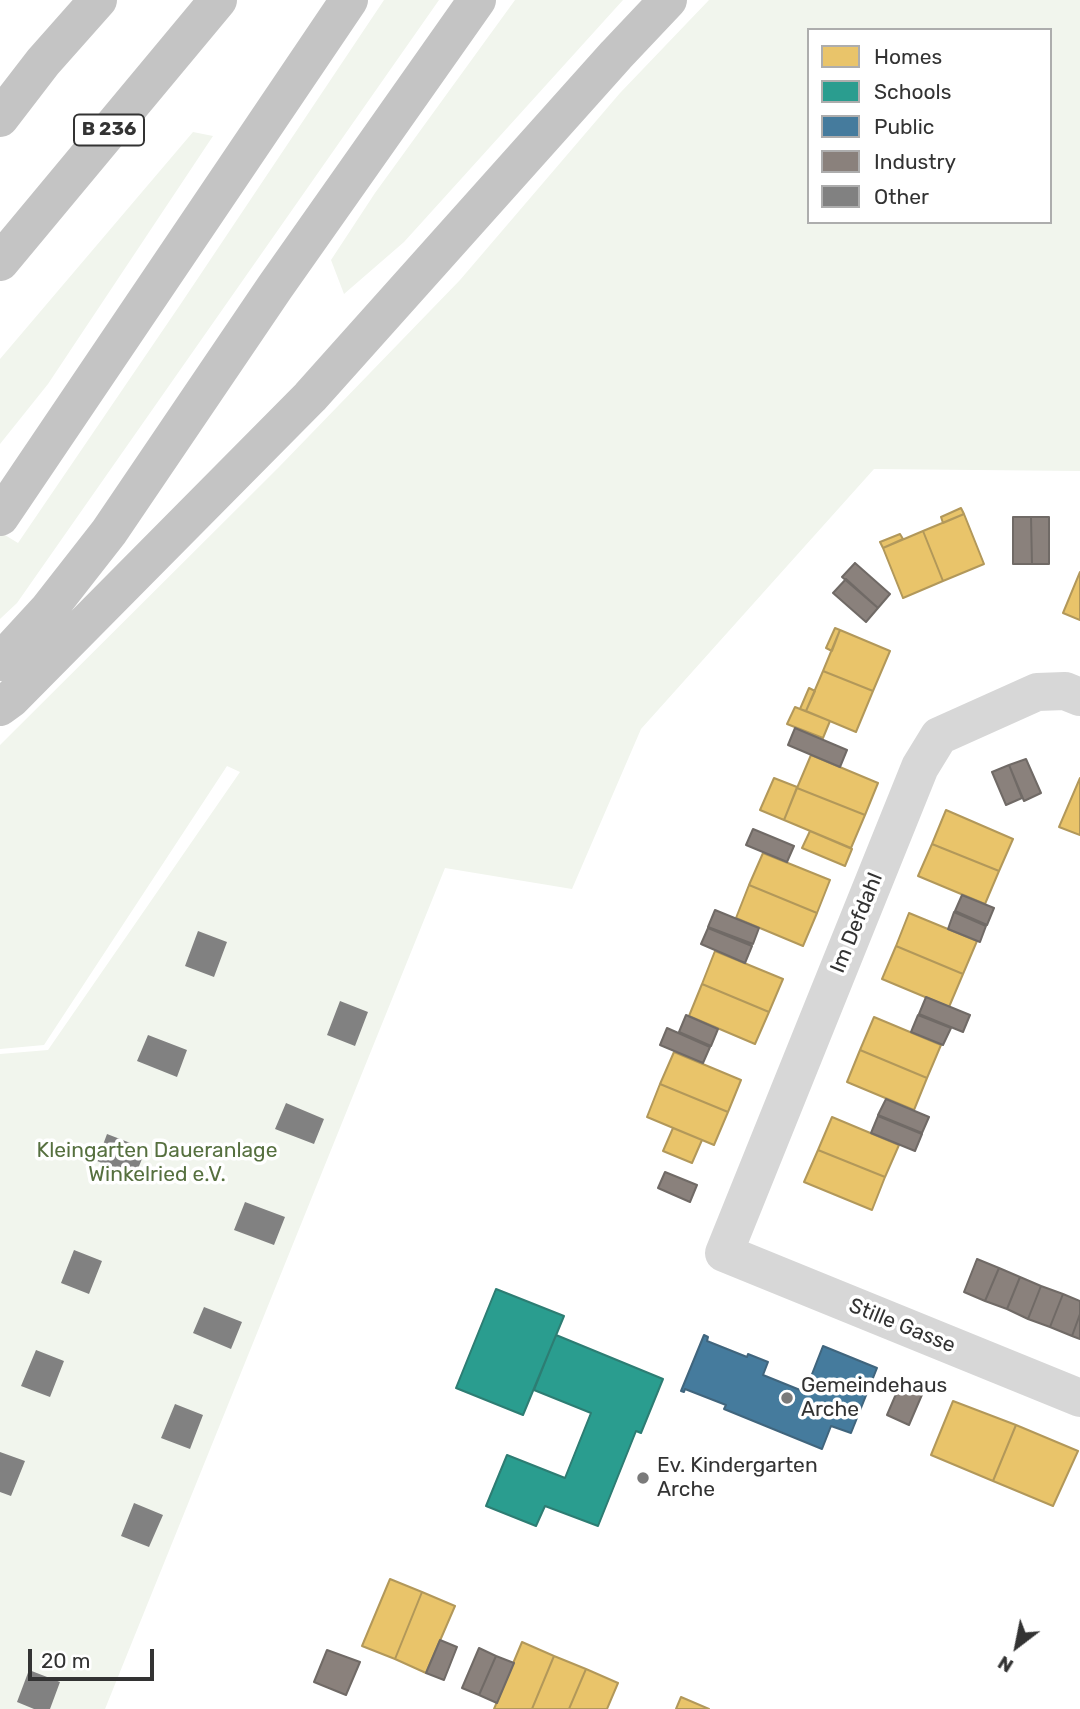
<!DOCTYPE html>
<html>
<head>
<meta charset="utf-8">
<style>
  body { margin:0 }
  #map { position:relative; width:1080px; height:1709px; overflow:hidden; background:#fff; font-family:Rubik,sans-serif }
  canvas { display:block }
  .legend { position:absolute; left:807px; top:28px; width:245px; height:196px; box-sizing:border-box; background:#fff; border:2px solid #adadad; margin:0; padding:9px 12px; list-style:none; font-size:21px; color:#333 }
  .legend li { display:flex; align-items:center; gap:14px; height:35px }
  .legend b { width:35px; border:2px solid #adadad }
  .north { position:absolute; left:982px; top:1611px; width:70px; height:70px; -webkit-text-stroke:5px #fff; paint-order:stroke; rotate:212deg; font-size:19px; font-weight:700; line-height:28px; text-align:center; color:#333 }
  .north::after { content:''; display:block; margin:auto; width:24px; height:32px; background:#333; clip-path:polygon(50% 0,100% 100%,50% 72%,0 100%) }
  .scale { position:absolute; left:28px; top:1649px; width:126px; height:32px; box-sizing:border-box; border:4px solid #333; border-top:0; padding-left:9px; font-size:21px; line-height:24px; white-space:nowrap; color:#333; -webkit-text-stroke:5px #fff; paint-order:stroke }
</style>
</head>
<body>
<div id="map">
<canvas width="1080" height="1709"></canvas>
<ul class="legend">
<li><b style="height:19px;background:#e9c46a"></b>Homes</li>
<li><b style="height:19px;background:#2a9d8f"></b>Schools</li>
<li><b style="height:19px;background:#457b9d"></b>Public</li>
<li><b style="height:19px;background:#8a817c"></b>Industry</li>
<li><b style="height:19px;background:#818181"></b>Other</li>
</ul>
<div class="north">N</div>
<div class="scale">20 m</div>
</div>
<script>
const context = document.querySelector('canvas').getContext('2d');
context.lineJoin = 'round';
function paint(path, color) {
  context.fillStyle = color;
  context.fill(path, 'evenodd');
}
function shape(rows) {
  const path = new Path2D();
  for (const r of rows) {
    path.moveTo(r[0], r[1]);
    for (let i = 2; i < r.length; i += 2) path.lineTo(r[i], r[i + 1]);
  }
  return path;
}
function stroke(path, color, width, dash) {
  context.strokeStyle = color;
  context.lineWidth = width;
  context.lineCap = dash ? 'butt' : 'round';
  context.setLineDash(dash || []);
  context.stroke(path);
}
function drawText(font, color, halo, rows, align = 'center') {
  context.font = font + ' Rubik,sans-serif';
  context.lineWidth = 7;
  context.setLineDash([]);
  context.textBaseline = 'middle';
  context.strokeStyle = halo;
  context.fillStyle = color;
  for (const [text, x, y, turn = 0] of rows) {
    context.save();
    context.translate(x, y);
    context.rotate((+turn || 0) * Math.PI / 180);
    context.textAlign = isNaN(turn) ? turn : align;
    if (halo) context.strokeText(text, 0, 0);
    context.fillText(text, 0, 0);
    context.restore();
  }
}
paint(shape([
  [384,0,439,0,17,603,0,619,0,532,18,543,180,305],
  [515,0,623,0,404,242,344,294,331,260,375,193],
  [709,0,1080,0,1080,471,874,469,641,729,572,889,445,868,105,1709,0,1709,0,1054,48,1050,240,772,227,766,44,1045,0,1049,0,745,278,468,460,280,620,93],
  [809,30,1050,30,1050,222,809,222],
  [193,132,213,136,48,384,0,444,0,359]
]), '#f1f5ed');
const homes = shape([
  [961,508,964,514,943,523,941,517,961,508],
  [964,514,984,564,943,581,923,531,964,514],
  [923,531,943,581,903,598,883,548,923,531],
  [900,534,903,539,883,548,880,542,900,534],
  [1080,572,1080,620,1063,613,1080,572],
  [835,628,840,630,832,651,826,648,835,628],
  [840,630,890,651,873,691,823,671,840,630],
  [823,671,873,691,856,732,806,711,823,671],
  [809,688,815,691,806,711,800,709,809,688],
  [795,707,830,721,823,738,787,724,795,707],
  [811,755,878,783,865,815,797,788,811,755],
  [774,778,797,787,784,820,760,810,774,778],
  [1080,778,1080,835,1059,827,1080,778],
  [797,788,865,815,851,848,784,820,797,788],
  [946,810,1013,839,999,871,932,844,946,810],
  [810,831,852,849,845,866,802,848,810,831],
  [932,844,999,871,985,904,918,876,932,844],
  [763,853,830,880,817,913,749,885,763,853],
  [749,885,817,913,803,946,736,918,749,885],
  [909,913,977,941,963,974,896,946,909,913],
  [896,946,963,974,949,1007,882,979,896,946],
  [715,951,783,979,769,1012,702,984,715,951],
  [702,984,769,1012,755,1044,689,1016,702,984],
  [874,1017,941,1045,927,1078,860,1050,874,1017],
  [860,1050,927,1078,914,1110,847,1082,860,1050],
  [674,1052,741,1080,728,1112,660,1084,674,1052],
  [660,1084,728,1112,714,1145,647,1117,660,1084],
  [832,1117,899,1145,885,1177,818,1150,832,1117],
  [673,1128,702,1140,692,1163,663,1151,673,1128],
  [818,1150,885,1177,872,1210,804,1182,818,1150],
  [953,1401,1016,1425,993,1481,931,1455,953,1401],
  [1016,1425,1078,1451,1053,1506,993,1481,1016,1425],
  [390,1579,422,1592,395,1659,362,1646,390,1579],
  [422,1592,455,1606,426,1673,395,1659,422,1592],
  [522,1642,554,1656,532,1709,494,1709,522,1642],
  [554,1656,586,1669,569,1709,532,1709,554,1656],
  [586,1669,618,1683,607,1709,569,1709,586,1669],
  [681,1697,709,1709,676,1709,681,1697]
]);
paint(homes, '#e9c46a');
stroke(homes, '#b2985a', 2);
const schools = shape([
  [496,1289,564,1316,523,1415,456,1388,496,1289],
  [556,1335,663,1379,641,1433,636,1431,598,1526,545,1506,536,1526,486,1506,507,1455,565,1478,591,1413,534,1390,556,1335]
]);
paint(schools, '#2a9d8f');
stroke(schools, '#2d7d73', 2);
const public = shape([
  [704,1335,708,1337,707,1341,747,1357,748,1354,768,1362,763,1375,805,1392,823,1346,877,1368,851,1433,831,1426,822,1449,724,1409,726,1405,685,1389,684,1392,681,1391,704,1335]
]);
paint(public, '#457b9d');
stroke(public, '#40657d', 2);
const industry = shape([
  [1013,517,1031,517,1032,564,1013,564,1013,517],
  [1031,517,1049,517,1049,564,1032,564,1031,517],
  [855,563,890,594,878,608,842,577,855,563],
  [846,579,878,608,866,622,833,593,846,579],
  [795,728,847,750,840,767,788,745,795,728],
  [1026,759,1041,793,1024,801,1009,765,1026,759],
  [1009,765,1022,798,1006,805,992,772,1009,765],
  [753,829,794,846,787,862,746,845,753,829],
  [962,895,994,908,987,925,955,911,962,895],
  [715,910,759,928,753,944,708,927,715,910],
  [954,912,986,926,980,942,948,929,954,912],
  [708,928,752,946,745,963,701,944,708,928],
  [926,997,970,1015,963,1032,919,1014,926,997],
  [686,1015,718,1029,711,1046,679,1032,686,1015],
  [918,1015,951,1028,943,1045,911,1032,918,1015],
  [667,1028,710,1047,703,1063,660,1045,667,1028],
  [886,1099,929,1117,922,1133,878,1115,886,1099],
  [878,1116,922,1134,915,1151,871,1133,878,1116],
  [665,1172,697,1185,690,1202,658,1188,665,1172],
  [977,1259,999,1268,985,1301,964,1292,977,1259],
  [999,1268,1020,1277,1007,1309,985,1301,999,1268],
  [1020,1277,1041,1286,1028,1319,1007,1309,1020,1277],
  [1041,1286,1063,1294,1050,1327,1028,1319,1041,1286],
  [1063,1294,1080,1301,1080,1314,1072,1336,1050,1327,1063,1294],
  [1080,1314,1080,1339,1072,1336,1080,1314],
  [902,1380,924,1390,909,1425,887,1415,902,1380],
  [440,1640,457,1647,444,1680,426,1673,440,1640],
  [479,1648,496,1656,479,1695,462,1688,479,1648],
  [327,1650,360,1662,346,1695,314,1682,327,1650],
  [496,1656,514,1663,497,1703,479,1695,496,1656]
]);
paint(industry, '#8a817c');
stroke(industry, '#706a66', 2);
paint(shape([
  [198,931,227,942,214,977,185,966],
  [340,1001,368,1012,355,1046,327,1035],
  [148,1035,187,1050,177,1077,137,1061],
  [286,1103,324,1119,314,1144,275,1129],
  [107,1134,146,1149,135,1176,97,1161],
  [245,1202,285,1217,274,1245,234,1230],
  [74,1250,102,1261,89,1294,61,1283],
  [204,1307,242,1322,231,1349,193,1333],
  [36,1350,64,1361,50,1397,21,1386],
  [175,1404,203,1415,190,1449,161,1438],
  [0,1452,25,1461,11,1496,0,1492],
  [134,1503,163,1515,149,1547,121,1536],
  [29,1670,60,1682,50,1709,34,1709,17,1702]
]), '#818181');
stroke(shape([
  [1080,697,1065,691,1037,692,939,736,920,767,724,1253,1080,1398]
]), '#d7d7d7', 38);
stroke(shape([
  [0,118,43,62,98,0],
  [0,262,218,0],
  [0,517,349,0],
  [0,662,48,610,109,532,275,287,477,0],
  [0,707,11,699,310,397,616,55,668,0]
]), '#c4c4c4', 38);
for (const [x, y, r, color] of [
  [787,1398,7,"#7a7a7a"],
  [643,1478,7,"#7a7a7a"]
]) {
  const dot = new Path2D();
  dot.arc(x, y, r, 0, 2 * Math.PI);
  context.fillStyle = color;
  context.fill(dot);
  stroke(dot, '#fff', 2.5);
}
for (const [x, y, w] of [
  [109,130,70]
]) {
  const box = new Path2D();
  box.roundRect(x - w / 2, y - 15.5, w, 31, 5);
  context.fillStyle = '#fff';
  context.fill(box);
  stroke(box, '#333', 2);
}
drawText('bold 19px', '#333', null, [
  ["B 236",109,130]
]);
drawText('21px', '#333', '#fff', [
  ["Im Defdahl",857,923,-68],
  ["Stille Gasse",902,1326,22]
]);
drawText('21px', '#56703f', '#fff', [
  ["Kleingarten Daueranlage",157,1151],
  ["Winkelried e.V.",157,1175]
]);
drawText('21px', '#333', '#fff', [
  ["Gemeindehaus",801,1386],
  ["Arche",801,1410],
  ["Ev. Kindergarten",657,1466],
  ["Arche",657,1490]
], 'left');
</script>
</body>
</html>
